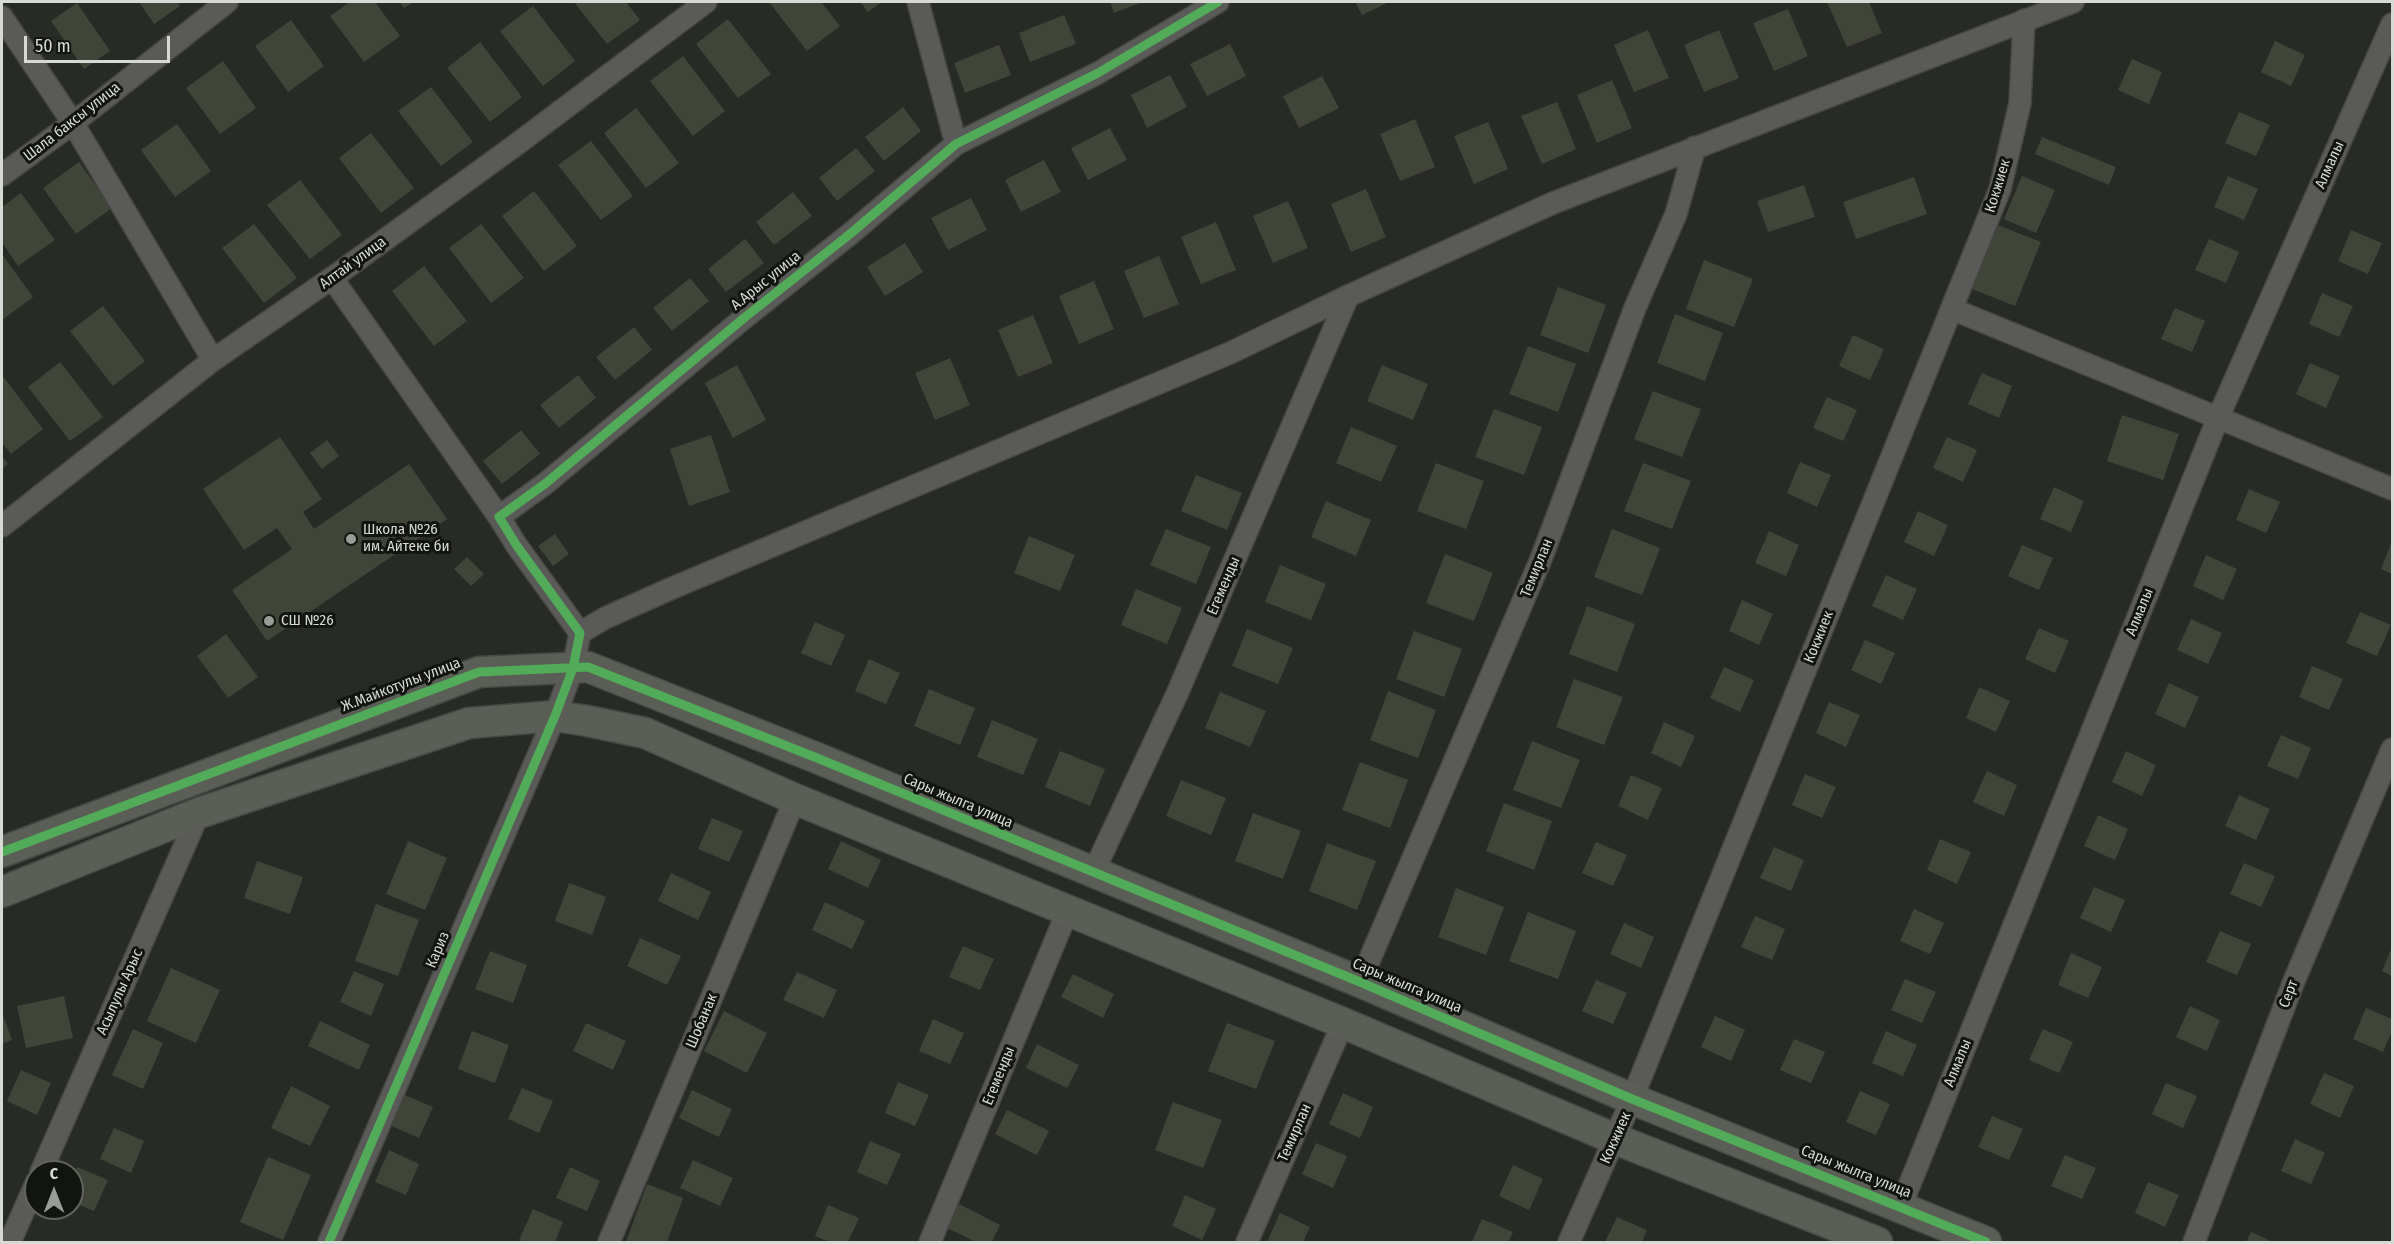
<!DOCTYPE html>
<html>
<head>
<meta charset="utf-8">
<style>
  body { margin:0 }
  #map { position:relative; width:2394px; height:1244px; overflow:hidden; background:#282a25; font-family:"Fira Sans Condensed",sans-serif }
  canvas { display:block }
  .frame { position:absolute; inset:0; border:3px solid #d7dad4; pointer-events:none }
  .north { position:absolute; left:24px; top:1160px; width:60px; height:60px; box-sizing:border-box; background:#12140f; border:2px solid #61635e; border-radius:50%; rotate:0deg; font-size:16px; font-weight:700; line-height:24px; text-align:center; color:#d7dad4 }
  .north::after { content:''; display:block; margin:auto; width:21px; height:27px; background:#9a9c97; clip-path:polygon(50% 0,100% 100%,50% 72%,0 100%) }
  .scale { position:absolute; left:24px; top:36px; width:146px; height:27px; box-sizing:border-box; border:3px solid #d7dad4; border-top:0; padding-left:8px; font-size:18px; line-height:21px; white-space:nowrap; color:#d7dad4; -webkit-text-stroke:4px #12140f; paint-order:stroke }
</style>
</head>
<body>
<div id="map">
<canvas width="2394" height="1244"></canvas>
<div class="frame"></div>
<div class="north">С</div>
<div class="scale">50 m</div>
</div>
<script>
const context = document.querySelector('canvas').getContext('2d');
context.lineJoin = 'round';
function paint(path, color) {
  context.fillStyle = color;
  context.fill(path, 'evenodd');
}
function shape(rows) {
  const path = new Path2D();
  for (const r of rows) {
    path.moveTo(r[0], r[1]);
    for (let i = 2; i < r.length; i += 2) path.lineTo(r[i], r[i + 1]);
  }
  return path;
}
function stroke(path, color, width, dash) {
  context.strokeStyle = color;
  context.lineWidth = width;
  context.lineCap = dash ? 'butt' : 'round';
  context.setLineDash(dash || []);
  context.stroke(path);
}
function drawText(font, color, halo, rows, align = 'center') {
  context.font = font + ' "Fira Sans Condensed",sans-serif';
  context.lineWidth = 6;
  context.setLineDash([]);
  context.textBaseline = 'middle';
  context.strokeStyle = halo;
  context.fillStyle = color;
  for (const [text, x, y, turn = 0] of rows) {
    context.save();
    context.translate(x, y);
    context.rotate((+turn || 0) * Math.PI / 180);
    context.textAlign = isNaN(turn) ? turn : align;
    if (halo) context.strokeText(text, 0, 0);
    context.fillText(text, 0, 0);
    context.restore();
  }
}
paint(shape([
  [139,2,178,2,180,6,154,24],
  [350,2,375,2,400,36,364,62,330,16],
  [400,2,413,2,404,8],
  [574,2,626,2,640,20,607,44],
  [769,2,821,2,840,26,807,51],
  [860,2,882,2,868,12],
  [1110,2,1143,2,1114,13],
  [1355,2,1389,2,1362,15],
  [1827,2,1869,2,1882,33,1847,47],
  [77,3,110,51,84,69,51,21],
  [533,6,575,61,543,86,500,31],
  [1788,9,1808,56,1774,71,1753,23],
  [1064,15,1076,44,1030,62,1019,33],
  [728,19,771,74,738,98,696,44],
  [291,20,324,66,288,92,255,46],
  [1648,30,1669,78,1634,92,1614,45],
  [1719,30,1739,78,1704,92,1684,45],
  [2275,41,2305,55,2291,86,2261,72],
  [480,42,522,97,490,122,447,68],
  [1230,44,1246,76,1207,96,1190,64],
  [999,45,1011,75,965,93,954,63],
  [683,56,725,111,693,136,650,81],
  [2132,59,2162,72,2149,104,2118,90],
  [223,61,256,108,220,134,186,88],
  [1170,75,1187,107,1147,128,1131,95],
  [1322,76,1339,108,1299,128,1283,96],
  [1612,80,1632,128,1597,143,1577,95],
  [431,87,473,142,441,166,398,111],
  [1557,102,1576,149,1542,164,1521,116],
  [903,107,921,131,884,161,865,137],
  [636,108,679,163,646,188,604,133],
  [2239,112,2270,125,2256,156,2225,143],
  [1415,119,1435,167,1400,181,1380,134],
  [1488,122,1508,169,1474,184,1454,136],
  [177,124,211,171,175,197,141,150],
  [1110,128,1127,160,1088,180,1071,148],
  [371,133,414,188,381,213,339,158],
  [2042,137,2116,167,2109,185,2035,154],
  [591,141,633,196,601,220,558,165],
  [856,148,875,171,837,201,819,178],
  [1044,160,1061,192,1021,212,1005,180],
  [79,162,112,208,76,234,43,188],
  [2022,176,2055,190,2036,233,2004,219],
  [2228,176,2258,189,2244,220,2214,207],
  [1914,177,1927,214,1856,239,1843,202],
  [300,180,342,235,310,259,267,205],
  [1804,185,1815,217,1768,232,1757,201],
  [1366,189,1386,237,1351,252,1331,204],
  [534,191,577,246,544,271,502,216],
  [793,192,812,216,774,245,756,222],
  [21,193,55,240,18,266,2,242,2,207],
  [971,198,987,230,948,250,931,218],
  [1288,201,1308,248,1273,263,1253,216],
  [1216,222,1236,270,1201,284,1181,237],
  [254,224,297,278,264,303,222,248],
  [481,224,524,278,491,303,449,248],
  [1998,225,2041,242,2015,306,1972,289],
  [2351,230,2382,243,2368,274,2338,261],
  [745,239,764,263,726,292,708,269],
  [2209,239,2239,252,2226,283,2195,270],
  [905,243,923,272,885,296,867,267],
  [2,254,33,297,2,320],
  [1159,256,1179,304,1144,318,1124,271],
  [1704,260,1753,279,1734,327,1686,309],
  [424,266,467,321,434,346,392,291],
  [690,278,709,301,672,331,653,308],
  [1094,281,1114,329,1079,344,1059,296],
  [1558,287,1606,305,1588,353,1540,335],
  [2322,293,2353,306,2339,337,2309,324],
  [103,306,145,361,113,386,70,331],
  [2175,308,2205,321,2192,352,2161,339],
  [1675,314,1723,333,1705,381,1657,363],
  [1033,315,1053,363,1018,377,998,330],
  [634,327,652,350,615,380,596,357],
  [1853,335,1884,349,1870,380,1839,366],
  [1528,346,1576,364,1558,412,1509,394],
  [950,358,970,405,935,420,915,373],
  [60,362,103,417,70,441,28,387],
  [2310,363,2340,376,2326,408,2296,394],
  [737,365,766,420,733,438,705,383],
  [1382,365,1428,384,1413,420,1367,401],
  [1982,373,2012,386,1999,418,1968,404],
  [2,375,43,429,11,454,2,442],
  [578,375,596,398,559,428,540,405],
  [1653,391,1701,409,1682,457,1634,439],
  [1827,397,1857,410,1843,441,1813,428],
  [1494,409,1542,427,1524,475,1475,457],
  [2122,415,2179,434,2163,480,2107,461],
  [1351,427,1397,446,1381,482,1336,463],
  [521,430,540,454,502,484,483,461],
  [711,435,730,492,689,506,670,449],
  [280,437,322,499,303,512,314,529,409,464,447,519,267,641,232,590,292,549,277,528,244,550,203,489],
  [1947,437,1977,450,1963,482,1933,468],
  [327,440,339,456,322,469,310,453],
  [2,456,8,464,2,469],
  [1800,462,1831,475,1817,507,1787,493],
  [1436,463,1484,481,1466,529,1417,511],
  [1643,463,1691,481,1672,529,1624,511],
  [1196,475,1242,493,1227,530,1181,511],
  [2054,487,2084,501,2071,532,2040,519],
  [2249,489,2280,502,2266,533,2236,520],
  [1326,501,1371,520,1356,556,1311,537],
  [1918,511,1948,525,1934,556,1904,542],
  [1166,529,1211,547,1196,584,1150,565],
  [1612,529,1660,548,1642,595,1594,577],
  [1769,531,1799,545,1786,576,1755,563],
  [555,534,569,554,553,566,538,546],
  [1029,536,1075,555,1060,591,1014,573],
  [2392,541,2392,574,2381,569],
  [2022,545,2053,558,2039,590,2008,576],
  [1445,554,1493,573,1474,621,1426,603],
  [2206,555,2237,569,2223,600,2193,586],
  [467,557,484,574,471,586,454,569],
  [1280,565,1326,584,1311,620,1265,602],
  [1886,575,1917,589,1903,620,1872,606],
  [1136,589,1182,608,1167,644,1121,625],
  [1742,600,1773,614,1759,645,1729,631],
  [1587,606,1635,624,1617,672,1569,654],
  [2360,612,2391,625,2377,656,2346,643],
  [2191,619,2222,633,2208,664,2177,650],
  [815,622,845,635,831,666,801,653],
  [2039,628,2069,641,2055,673,2025,659],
  [1247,629,1293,648,1278,684,1232,666],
  [1414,631,1462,649,1444,697,1396,679],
  [226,634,258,677,228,698,197,656],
  [1865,640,1895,653,1881,684,1851,670],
  [869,659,900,673,886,704,855,691],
  [2312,666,2343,679,2329,710,2299,697],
  [1724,667,1754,680,1740,712,1710,698],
  [1574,679,1623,697,1604,745,1556,727],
  [2169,683,2199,697,2185,728,2155,714],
  [1979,687,2010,701,1996,732,1966,718],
  [929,689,975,708,960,745,914,726],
  [1388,691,1436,710,1418,758,1370,740],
  [1220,692,1266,711,1250,747,1205,728],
  [1829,702,1860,715,1846,747,1816,733],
  [992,720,1038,739,1023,775,977,757],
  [1664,722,1695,736,1681,767,1651,753],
  [2281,735,2311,748,2298,779,2267,766],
  [1532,741,1580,760,1561,808,1513,790],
  [1060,751,1105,769,1090,806,1045,787],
  [2126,751,2156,765,2142,796,2112,782],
  [1360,762,1408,780,1390,828,1342,810],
  [1987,771,2017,785,2004,816,1973,802],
  [1805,774,1836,787,1822,818,1792,805],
  [1631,775,1662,788,1648,820,1618,806],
  [1181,780,1226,798,1211,835,1166,816],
  [2239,795,2270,809,2256,840,2225,826],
  [1504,803,1552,821,1534,870,1486,851],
  [1253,813,1301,831,1283,879,1235,861],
  [2098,815,2128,829,2115,860,2084,846],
  [712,818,743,831,729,862,698,849],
  [1940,839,1971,852,1957,884,1927,870],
  [408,841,447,858,425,910,386,894],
  [841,841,881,860,868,888,828,869],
  [1596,842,1627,855,1613,886,1582,873],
  [1327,843,1376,861,1357,910,1309,891],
  [1774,847,1804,860,1791,891,1760,878],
  [257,861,303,877,290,914,244,898],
  [2244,863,2275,876,2261,907,2230,894],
  [671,873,711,892,698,920,658,901],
  [569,883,606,897,592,935,555,921],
  [2094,887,2125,900,2111,932,2080,918],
  [1456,888,1504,907,1486,955,1438,937],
  [825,902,865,921,852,949,812,930],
  [376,904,419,920,398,976,355,961],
  [1914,909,1944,923,1930,954,1900,941],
  [1528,912,1576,931,1558,979,1509,961],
  [1755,916,1785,929,1772,960,1741,947],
  [1624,923,1654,937,1641,968,1610,954],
  [2220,931,2251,944,2237,975,2206,962],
  [640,938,681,956,667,985,627,966],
  [963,946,994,959,980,990,949,977],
  [2392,947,2392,976,2382,971],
  [490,951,527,965,513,1003,475,989],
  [2071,953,2102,967,2088,998,2058,985],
  [171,968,220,990,196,1043,147,1021],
  [354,971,384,984,371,1016,340,1002],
  [797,972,837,990,824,1018,783,1000],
  [1073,974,1114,994,1103,1018,1061,997],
  [1905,979,1936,992,1922,1023,1891,1010],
  [1596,980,1627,993,1613,1024,1582,1011],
  [64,996,73,1038,26,1048,17,1006],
  [2190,1006,2220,1020,2207,1051,2176,1037],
  [2366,1008,2392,1019,2392,1031,2383,1052,2353,1039],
  [724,1011,767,1033,747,1073,704,1051],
  [2,1013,12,1040,2,1044],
  [1715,1016,1745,1030,1731,1061,1701,1047],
  [933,1019,964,1033,950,1064,919,1051],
  [320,1021,370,1045,359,1070,308,1046],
  [586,1023,626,1041,613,1070,573,1051],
  [1227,1023,1275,1041,1256,1089,1208,1071],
  [133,1029,163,1043,143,1089,112,1075],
  [2043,1029,2073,1042,2059,1073,2029,1060],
  [472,1031,509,1045,495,1083,458,1069],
  [1886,1031,1917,1045,1903,1076,1872,1063],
  [1794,1039,1825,1052,1811,1083,1780,1070],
  [1037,1044,1079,1065,1067,1088,1026,1068],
  [21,1070,51,1083,37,1115,7,1101],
  [2324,1073,2354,1086,2340,1118,2310,1104],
  [898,1082,929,1095,915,1126,885,1113],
  [2166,1083,2197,1096,2183,1128,2152,1114],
  [291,1086,330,1106,310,1146,271,1128],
  [522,1088,553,1101,539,1133,508,1119],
  [692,1090,732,1109,719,1137,679,1118],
  [1860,1091,1890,1104,1876,1135,1846,1122],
  [1343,1093,1373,1107,1360,1138,1329,1124],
  [402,1094,433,1107,419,1138,389,1125],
  [1173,1102,1222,1120,1203,1168,1155,1150],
  [1007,1110,1049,1131,1037,1155,995,1134],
  [1992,1116,2023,1129,2009,1160,1978,1147],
  [114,1128,144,1141,131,1173,100,1159],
  [2295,1139,2325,1153,2311,1184,2281,1171],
  [870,1141,901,1154,887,1185,857,1172],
  [1316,1143,1347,1156,1333,1188,1302,1174],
  [389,1150,419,1164,406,1195,375,1182],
  [2065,1155,2096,1168,2082,1199,2051,1186],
  [268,1157,311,1175,283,1240,240,1222],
  [693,1160,733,1178,720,1206,680,1188],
  [1513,1165,1543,1179,1529,1210,1499,1196],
  [77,1167,108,1180,94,1211,72,1202,72,1180],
  [570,1167,600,1181,587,1211,556,1198],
  [2148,1182,2179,1195,2165,1227,2135,1213],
  [647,1184,683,1198,667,1242,626,1242],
  [1185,1195,1216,1209,1202,1240,1172,1226],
  [959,1204,1000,1225,992,1242,976,1242,947,1228],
  [828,1205,859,1218,848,1242,829,1242,815,1236],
  [533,1209,563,1222,555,1242,525,1242,519,1240],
  [1280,1213,1310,1227,1303,1242,1267,1242],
  [1617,1217,1647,1230,1642,1242,1605,1242],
  [1482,1219,1513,1232,1508,1242,1472,1242],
  [2251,1232,2273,1242,2246,1242]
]), '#414539');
const street = shape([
  [918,2,956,144],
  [2,17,73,123,213,360],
  [2,175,73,123,227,2],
  [332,278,499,517],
  [1952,309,2392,489],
  [2,526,213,360,332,278,513,147,706,2],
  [580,633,605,618,670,589,1230,353,1348,296,1553,203,2073,2],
  [1093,873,1177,694,1348,296],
  [1360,982,1541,559,1635,308,1676,214,1695,147],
  [41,1172,199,813],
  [1901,1206,2218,418,2392,24],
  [10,1242,36,1183],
  [329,1242,555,716,573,668,580,633,517,546,499,517,546,483,744,318,850,234,956,144,1098,73,1218,2],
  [609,1242,795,799],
  [930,1242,1068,910],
  [1247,1242,1343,1023],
  [1569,1242,1632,1099,2000,189,2020,103,2024,20],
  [2194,1242,2294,981,2392,749]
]);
const secondary = shape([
  [2,852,479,672,588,667,817,758,1360,982,1632,1099,1986,1242],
  [2,892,199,813,469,723,555,716,588,721,645,733,795,799,1343,1023,1615,1139,1877,1242]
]);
stroke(street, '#444742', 24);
stroke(secondary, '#444742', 33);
stroke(street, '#5a5b58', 21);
stroke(secondary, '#5b5e56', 30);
stroke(shape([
  [2,852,479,672,588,667,817,758,1360,982,1632,1099,1986,1242],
  [329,1242,555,716,573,668,580,633,517,546,499,517,546,483,744,318,850,234,956,144,1098,73,1218,2]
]), '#51ab58', 9);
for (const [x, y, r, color] of [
  [351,539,6,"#9a9c97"],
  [269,621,6,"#9a9c97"]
]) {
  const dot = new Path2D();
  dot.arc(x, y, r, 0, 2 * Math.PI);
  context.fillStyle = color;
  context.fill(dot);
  stroke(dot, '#12140f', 2);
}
drawText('15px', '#d7dad4', '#12140f', [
  ["Шала баксы улица",72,122,-38],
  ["Алмалы",2330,165,-66],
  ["Кокжиек",1998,186,-73],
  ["Алтай улица",353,263,-36],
  ["А.Арыс улица",766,281,-39],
  ["Темирлан",1537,568,-68],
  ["Егеменды",1224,586,-67],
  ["Алмалы",2140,612,-68],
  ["Кокжиек",1819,637,-68],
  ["Ж.Майкотулы улица",401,685,-21],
  ["Сары жылга улица",958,801,23],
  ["Кариз",438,950,-67],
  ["Сары жылга улица",1407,986,23],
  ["Асылулы Арыс",120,992,-66],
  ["Серт",2289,994,-69],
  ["Шобанак",702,1021,-67],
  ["Алмалы",1958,1063,-68],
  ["Егеменды",999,1076,-68],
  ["Темирлан",1295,1133,-66],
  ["Кокжиек",1616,1138,-66],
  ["Сары жылга улица",1856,1172,22]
]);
drawText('15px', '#d7dad4', '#12140f', [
  ["Школа №26",363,530],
  ["им. Айтеке би",363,547],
  ["СШ №26",281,621]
], 'left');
</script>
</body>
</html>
